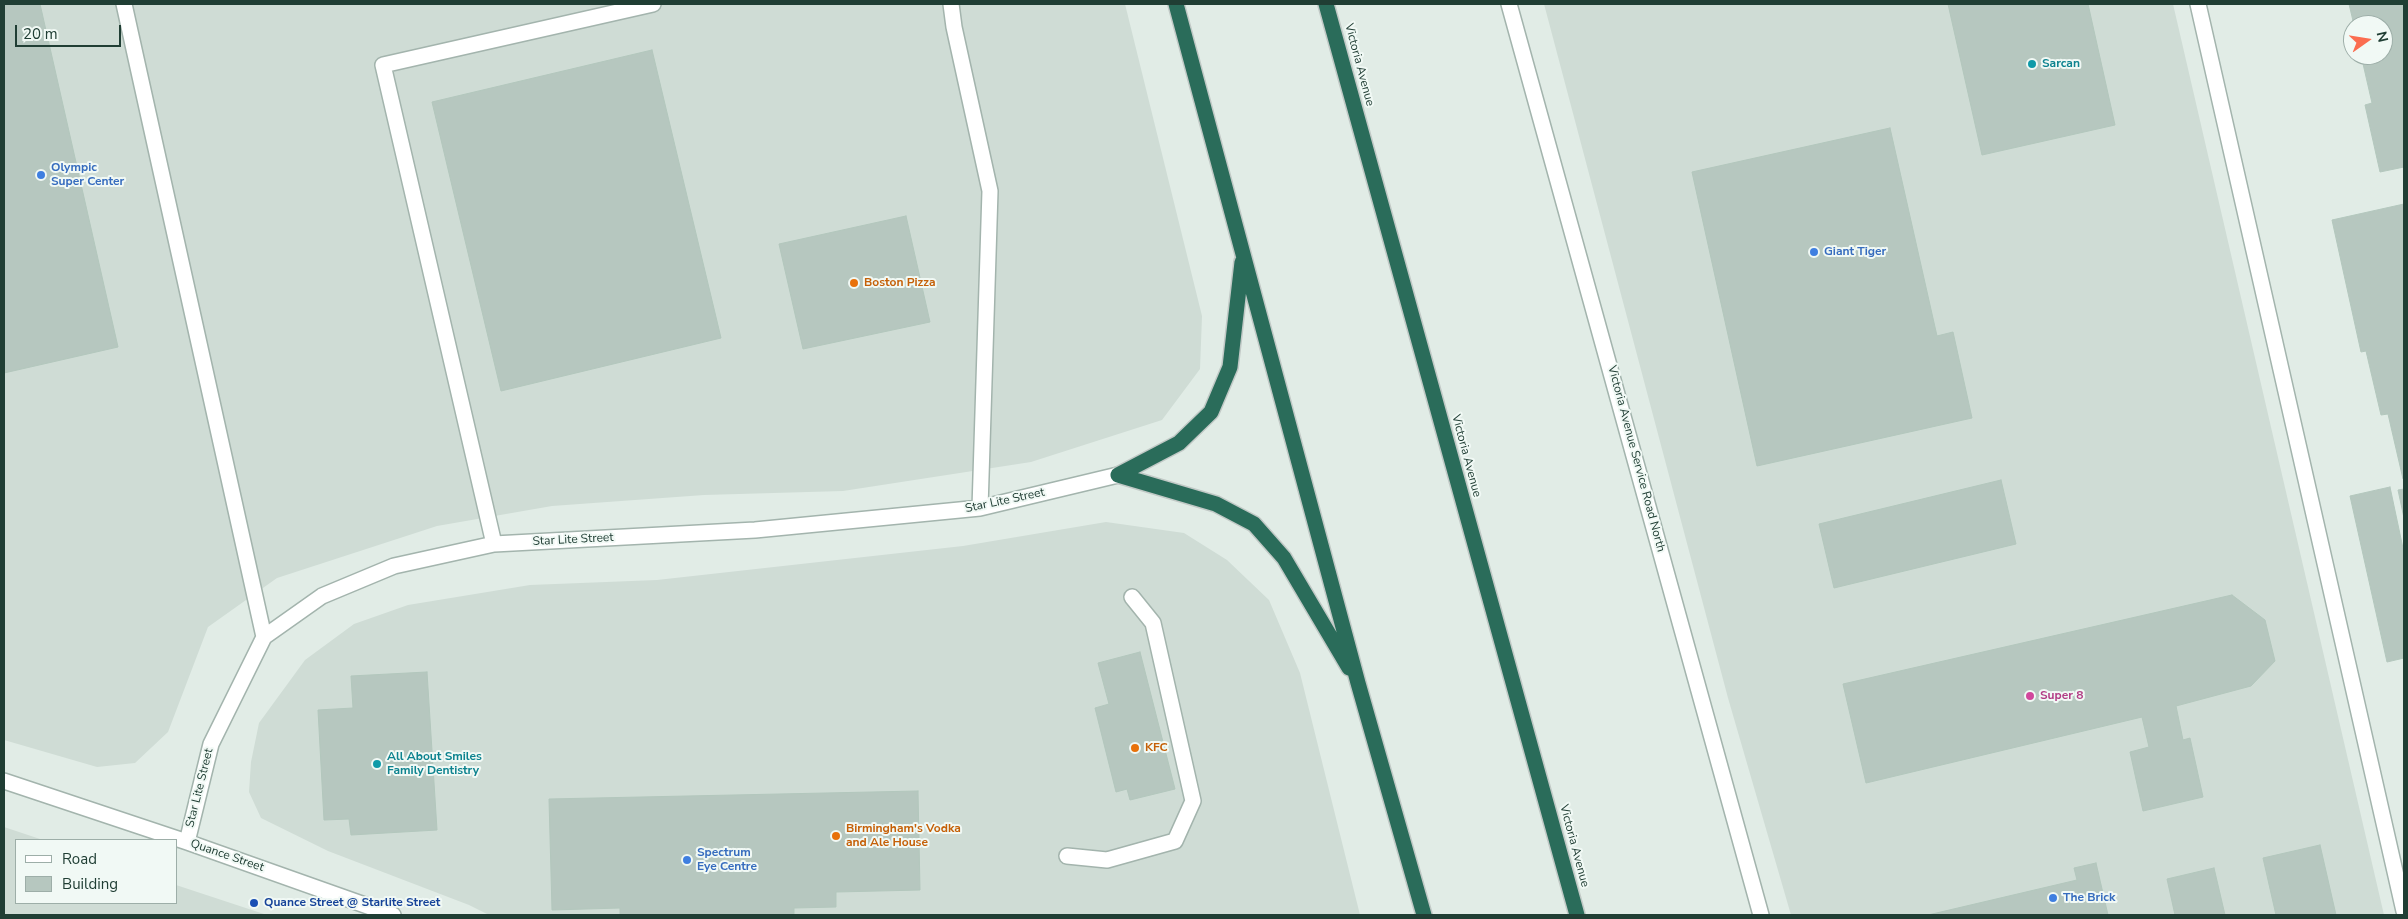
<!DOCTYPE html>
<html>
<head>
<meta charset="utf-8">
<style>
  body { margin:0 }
  #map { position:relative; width:2408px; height:919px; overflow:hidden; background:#e1ece6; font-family:"Nunito Sans",sans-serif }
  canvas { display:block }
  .frame { position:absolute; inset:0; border:5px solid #203e34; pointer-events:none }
  .legend { position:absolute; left:15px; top:839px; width:162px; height:65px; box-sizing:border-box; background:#f1f9f5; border:1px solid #9daea8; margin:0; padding:6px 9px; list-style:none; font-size:15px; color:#203e34 }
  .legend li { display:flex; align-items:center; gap:10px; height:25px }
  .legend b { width:25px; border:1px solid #9daea8 }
  .north { position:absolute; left:2343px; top:15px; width:50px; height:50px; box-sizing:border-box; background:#f1f9f5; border:1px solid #9daea8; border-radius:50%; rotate:77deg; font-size:14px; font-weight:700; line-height:20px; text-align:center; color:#203e34 }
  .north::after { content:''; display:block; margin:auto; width:18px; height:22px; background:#fb6d50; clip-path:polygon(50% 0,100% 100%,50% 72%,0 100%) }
  .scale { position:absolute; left:15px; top:25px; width:106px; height:22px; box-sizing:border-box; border:2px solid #203e34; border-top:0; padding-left:6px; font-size:15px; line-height:18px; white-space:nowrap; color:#203e34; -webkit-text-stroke:4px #f1f9f5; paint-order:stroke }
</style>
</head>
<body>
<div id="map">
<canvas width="2408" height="919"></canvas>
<div class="frame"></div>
<ul class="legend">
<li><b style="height:6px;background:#fff"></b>Road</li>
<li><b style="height:14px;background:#b6c7bf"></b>Building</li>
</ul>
<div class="north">N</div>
<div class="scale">20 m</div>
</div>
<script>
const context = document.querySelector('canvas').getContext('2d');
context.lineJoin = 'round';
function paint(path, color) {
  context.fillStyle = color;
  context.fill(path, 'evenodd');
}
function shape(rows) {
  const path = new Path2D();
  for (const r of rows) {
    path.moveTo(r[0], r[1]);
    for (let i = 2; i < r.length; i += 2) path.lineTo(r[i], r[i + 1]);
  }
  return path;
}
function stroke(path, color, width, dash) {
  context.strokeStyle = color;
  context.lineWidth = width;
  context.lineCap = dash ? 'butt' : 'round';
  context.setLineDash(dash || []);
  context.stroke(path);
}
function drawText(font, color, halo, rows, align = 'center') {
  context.font = font + ' "Nunito Sans",sans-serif';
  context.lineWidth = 4;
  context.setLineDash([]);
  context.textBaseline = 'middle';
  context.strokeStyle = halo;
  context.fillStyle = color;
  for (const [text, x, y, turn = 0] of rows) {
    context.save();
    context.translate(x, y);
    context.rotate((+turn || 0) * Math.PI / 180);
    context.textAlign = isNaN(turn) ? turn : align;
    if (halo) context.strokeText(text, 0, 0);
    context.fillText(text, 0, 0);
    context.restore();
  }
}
paint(shape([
  [4,4,1125,4,1202,316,1200,369,1162,420,1031,462,843,491,704,495,552,506,437,526,277,578,208,627,168,732,135,763,97,767,4,740],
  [1544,4,2173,4,2384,915,1791,915,1728,698],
  [1106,522,1184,533,1227,560,1269,600,1300,673,1360,915,489,915,469,905,328,851,261,818,249,792,251,762,259,723,305,660,354,624,408,605,530,585,657,580,963,546],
  [4,827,43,840,16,840,16,903,176,903,176,885,267,915,4,915]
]), '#cfdcd5');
const building = shape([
  [4,4,40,4,118,347,4,373,4,4],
  [1948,4,2088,4,2115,125,1982,155,1948,4],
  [2349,4,2404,4,2404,167,2380,172,2365,105,2372,103,2361,55,2383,55,2383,25,2354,25,2349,4],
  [652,50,721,338,501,391,432,102,652,50],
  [1890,128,1937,336,1953,332,1972,418,1757,466,1692,172,1890,128],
  [2404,204,2404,479,2403,479,2388,414,2381,415,2366,351,2361,352,2332,220,2404,204],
  [906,216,930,322,803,349,779,244,906,216],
  [2001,480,2016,544,1834,588,1819,524,2001,480],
  [2390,487,2404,553,2404,658,2387,662,2350,496,2390,487],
  [2404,489,2404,518,2398,490,2404,489],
  [2232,595,2265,620,2275,661,2251,686,2176,706,2183,740,2190,738,2203,797,2143,811,2130,752,2149,747,2142,717,1866,783,1843,684,2232,595],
  [1140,652,1175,789,1130,800,1127,789,1116,792,1095,708,1109,704,1098,663,1140,652],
  [427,672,437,830,351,835,349,819,324,820,318,710,353,708,351,676,427,672],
  [918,791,920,890,836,892,836,907,794,908,794,915,620,915,620,908,552,910,549,799,918,791],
  [2320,845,2336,915,2276,915,2263,858,2320,845],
  [2096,863,2108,915,1928,915,2077,880,2074,868,2096,863],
  [2214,868,2225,915,2175,915,2167,879,2214,868]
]);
paint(building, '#b6c7bf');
stroke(building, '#b3c7bd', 1);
const minor = shape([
  [124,4,264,637],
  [951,4,954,27,990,191,980,508],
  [1509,4,1761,915],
  [2198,4,2404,911],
  [494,544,383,65,653,4],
  [4,781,187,842,393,915],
  [187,842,211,744,264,637,322,596,394,566,494,544,755,530,980,508,1118,475],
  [1067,856,1107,860,1175,841,1193,801,1153,623,1132,597]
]);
const highway = shape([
  [1176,4,1358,683,1424,915],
  [1326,4,1577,915],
  [1118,475,1216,504,1254,524,1284,558,1349,668],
  [1118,475,1179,443,1211,412,1230,367,1242,262]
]);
stroke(minor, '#a3b4ad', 18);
stroke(highway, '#c1c9c6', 18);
stroke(minor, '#fff', 15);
stroke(highway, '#2a6c5a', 15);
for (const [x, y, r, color] of [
  [2032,64,5,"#0f9aa8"],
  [41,175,5,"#3f7fe0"],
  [1814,252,5,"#3f7fe0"],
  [854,283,5,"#e8710a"],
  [2030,696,5,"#d1479c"],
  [1135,748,5,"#e8710a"],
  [377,764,5,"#0f9aa8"],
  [836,836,5,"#e8710a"],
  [687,860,5,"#3f7fe0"],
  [2053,898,5,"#3f7fe0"],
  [254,903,5,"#1a4fb4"]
]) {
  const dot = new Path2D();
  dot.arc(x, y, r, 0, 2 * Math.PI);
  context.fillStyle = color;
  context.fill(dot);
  stroke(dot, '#f1f9f5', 2);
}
drawText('bold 12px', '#0d838f', '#f1f9f5', [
  ["Sarcan",2042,64],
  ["All About Smiles",387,757],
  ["Family Dentistry",387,771]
], 'left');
drawText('12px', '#203e34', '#f1f9f5', [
  ["Victoria Avenue",1359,65,75],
  ["Victoria Avenue",1466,456,75],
  ["Victoria Avenue Service Road North",1636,459,75],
  ["Star Lite Street",1005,501,-12],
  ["Star Lite Street",573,540,-3],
  ["Star Lite Street",200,788,-76],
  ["Victoria Avenue",1574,846,75],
  ["Quance Street",227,856,19]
]);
drawText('bold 12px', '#366cbe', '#f1f9f5', [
  ["Olympic",51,168],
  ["Super Center",51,182],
  ["Giant Tiger",1824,252],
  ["Spectrum",697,853],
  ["Eye Centre",697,867],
  ["The Brick",2063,898]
], 'left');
drawText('bold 12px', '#c56008', '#f1f9f5', [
  ["Boston Pizza",864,283],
  ["KFC",1145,748],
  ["Birmingham's Vodka",846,829],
  ["and Ale House",846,843]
], 'left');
drawText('bold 12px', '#b23c85', '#f1f9f5', [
  ["Super 8",2040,696]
], 'left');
drawText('bold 12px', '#164399', '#f1f9f5', [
  ["Quance Street @ Starlite Street",264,903]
], 'left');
</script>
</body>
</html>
